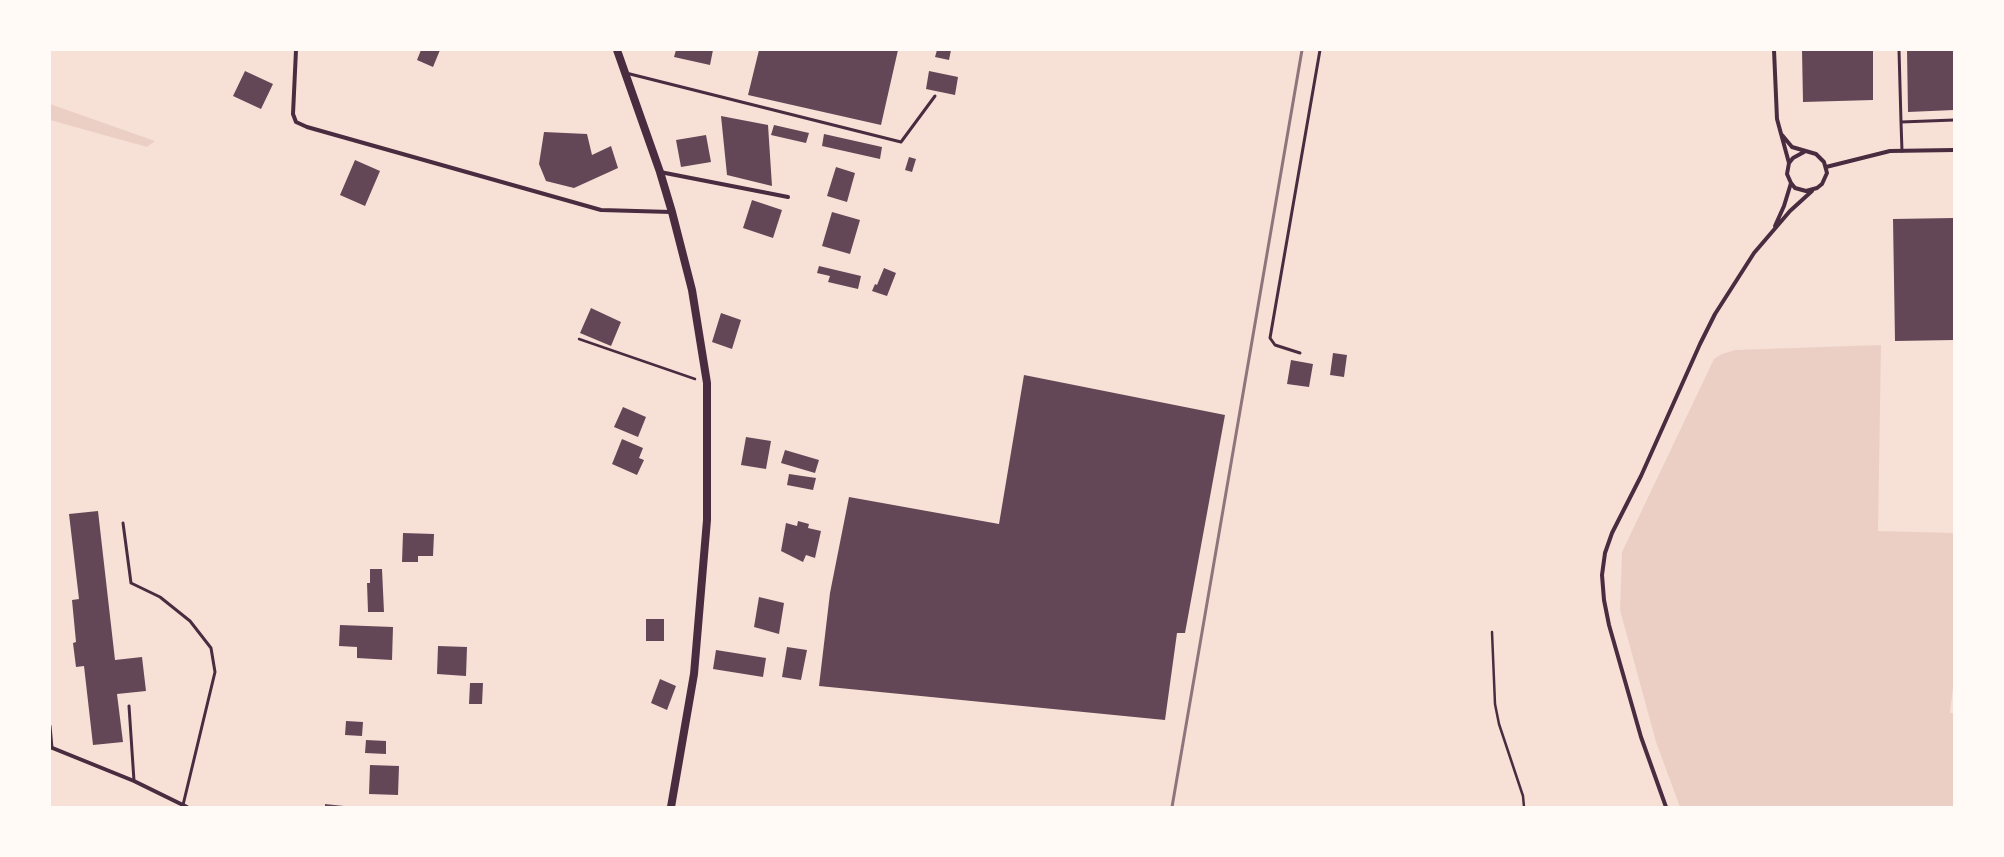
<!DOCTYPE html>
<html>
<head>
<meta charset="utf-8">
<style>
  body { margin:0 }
  #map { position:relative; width:2004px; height:857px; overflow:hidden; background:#f7e1d7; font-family:"Crimson Pro",serif }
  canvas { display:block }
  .frame { position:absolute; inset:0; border:51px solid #fffaf5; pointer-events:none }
</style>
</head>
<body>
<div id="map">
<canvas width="2004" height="857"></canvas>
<div class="frame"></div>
</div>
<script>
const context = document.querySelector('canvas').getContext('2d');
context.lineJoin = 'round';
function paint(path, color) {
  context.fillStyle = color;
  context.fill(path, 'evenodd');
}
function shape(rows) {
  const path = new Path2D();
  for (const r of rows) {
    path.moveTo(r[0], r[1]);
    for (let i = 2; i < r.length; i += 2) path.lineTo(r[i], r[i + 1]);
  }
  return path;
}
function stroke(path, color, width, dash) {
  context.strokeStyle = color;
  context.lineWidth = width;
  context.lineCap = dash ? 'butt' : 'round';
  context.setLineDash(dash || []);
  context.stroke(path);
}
paint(shape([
  [50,104,155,141,147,147,50,120],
  [1881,345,1878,531,1954,533,1954,679,1950,713,1954,713,1954,807,1680,807,1656,742,1620,610,1622,552,1714,359,1722,354,1735,350]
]), '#ebcfc5');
paint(shape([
  [421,50,440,50,433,67,417,60],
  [676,50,713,50,710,65,674,57],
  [759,50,898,50,881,125,748,95],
  [937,50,951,50,949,60,935,57],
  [1802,50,1873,50,1873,100,1803,102],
  [1907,50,1954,50,1954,110,1908,112],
  [245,71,273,84,261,109,233,96],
  [929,71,958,77,955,95,926,89],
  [721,116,768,125,772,186,727,175],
  [774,125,809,133,806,143,771,135],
  [544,132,587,134,592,155,611,146,618,168,574,188,546,181,539,164],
  [824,134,882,147,880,159,822,146],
  [706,135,711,162,681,167,676,140],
  [909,157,916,159,912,172,905,170],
  [355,160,380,171,365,206,340,195],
  [836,167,855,173,847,202,827,196],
  [752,200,782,210,773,238,743,228],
  [832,212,860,220,850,254,822,246],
  [1954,218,1954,340,1895,341,1893,219],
  [819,266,861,276,858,289,828,282,830,276,817,273],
  [884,268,896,273,887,296,872,291,875,284,877,285],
  [591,308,621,322,611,346,580,333],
  [721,313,741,320,732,349,712,342],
  [1333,353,1347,355,1344,377,1330,375],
  [1291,360,1313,364,1309,387,1287,384],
  [1024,375,1225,415,1185,633,1177,633,1165,720,819,686,830,593,849,497,999,524],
  [623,407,646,417,638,437,614,427],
  [746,437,771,441,766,469,741,465],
  [622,439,643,448,639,458,644,460,637,475,612,464],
  [785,450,819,460,815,473,781,463],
  [789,474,816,478,813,490,787,485],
  [98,511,115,660,142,657,146,691,117,694,123,742,93,745,84,666,76,667,73,643,76,642,72,600,79,599,69,514],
  [798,521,809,524,808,528,821,531,815,558,806,555,803,562,781,551,786,523,797,526],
  [403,533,434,534,433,556,418,556,418,562,402,562],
  [370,569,382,569,384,612,368,612,367,583,370,583],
  [759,597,784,603,779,634,754,627],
  [646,619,664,619,664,641,646,641],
  [340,625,393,627,392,660,357,658,357,647,339,646],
  [438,646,467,647,466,676,437,674],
  [787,647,807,650,801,680,782,677],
  [716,650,766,658,763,677,713,669],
  [660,679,676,686,667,710,651,703],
  [470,683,483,683,482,704,469,704],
  [346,721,363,722,362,736,345,735],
  [366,740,386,741,386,754,365,753],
  [370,765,399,766,398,795,369,794],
  [325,804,344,806,344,807,325,807]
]), '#644757');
stroke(shape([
  [579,339,695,379],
  [1492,632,1495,704,1499,724,1523,796,1524,807]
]), '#4a2c40', 2.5);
stroke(shape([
  [1899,50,1901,122],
  [626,73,901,142,935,96],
  [1902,151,1901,122,1954,120],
  [1300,353,1275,345,1270,338,1320,50],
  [123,523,131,583,160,597,190,621,211,648,215,672,183,805],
  [129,706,134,781],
  [50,726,52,748]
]), '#4a2c40', 3);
stroke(shape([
  [296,50,293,114,296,122,307,127,601,210,671,212],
  [1774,50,1777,119,1789,163],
  [1782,135,1792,147,1816,154,1824,162,1827,173,1822,184,1817,188,1806,191,1795,188,1791,183,1787,174,1789,163,1793,158,1804,152],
  [1826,167,1890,151,1954,150],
  [660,172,788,197],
  [1775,226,1784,206,1791,183],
  [50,747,134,781,187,807],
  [1666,807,1641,737,1609,625,1604,600,1602,575,1605,553,1612,533,1641,476,1700,344,1715,314,1754,253,1790,211,1812,191]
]), '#4a2c40', 4);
stroke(shape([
  [617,50,660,172,672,212,692,290,707,383,707,520,694,674,671,807]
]), '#4a2c40', 8);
stroke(shape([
  [1172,807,1302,50]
]), '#8f747c', 3);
</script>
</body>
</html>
